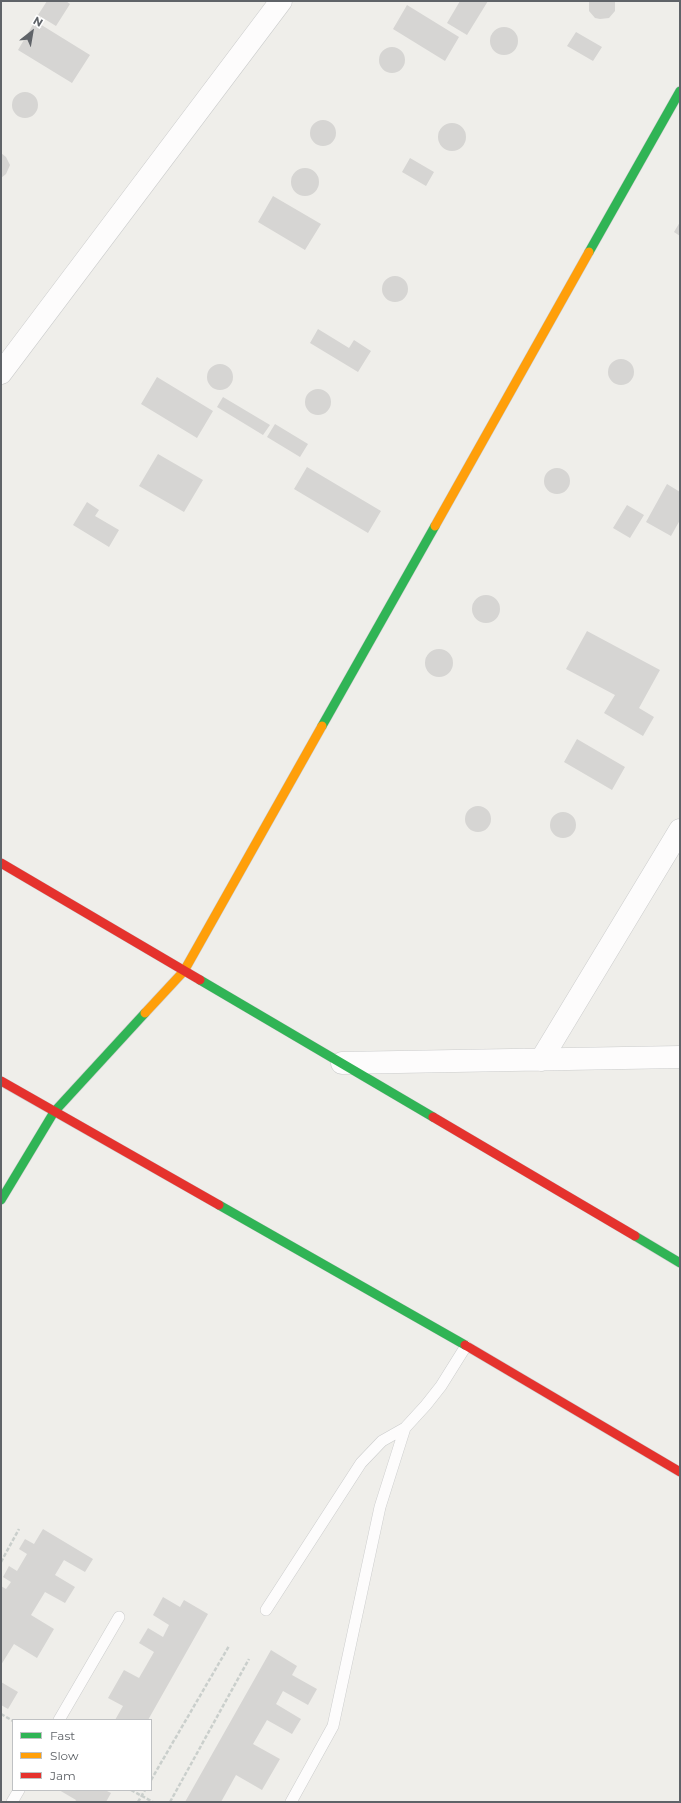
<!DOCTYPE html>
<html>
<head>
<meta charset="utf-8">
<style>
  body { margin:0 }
  #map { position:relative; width:681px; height:1803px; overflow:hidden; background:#efeeea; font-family:Montserrat,sans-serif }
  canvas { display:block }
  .frame { position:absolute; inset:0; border:2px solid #5f6368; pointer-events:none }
  .legend { position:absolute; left:12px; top:1719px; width:140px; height:72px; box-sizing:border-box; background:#fff; border:1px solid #bfc1c3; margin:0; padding:5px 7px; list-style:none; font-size:12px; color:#5f6368 }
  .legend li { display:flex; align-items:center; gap:8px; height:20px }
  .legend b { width:20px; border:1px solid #bfc1c3 }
  .north { position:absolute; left:12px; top:12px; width:40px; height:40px; -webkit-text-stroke:3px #fff; paint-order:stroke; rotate:31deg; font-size:11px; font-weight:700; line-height:16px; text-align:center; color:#5f6368 }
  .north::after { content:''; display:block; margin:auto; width:14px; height:18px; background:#5f6368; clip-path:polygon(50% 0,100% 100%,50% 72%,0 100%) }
</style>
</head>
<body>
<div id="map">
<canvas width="681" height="1803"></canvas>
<div class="frame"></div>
<ul class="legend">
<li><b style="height:5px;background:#30b455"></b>Fast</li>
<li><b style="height:5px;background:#ff9f0a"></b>Slow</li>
<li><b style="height:5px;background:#e5322d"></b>Jam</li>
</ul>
<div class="north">N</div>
</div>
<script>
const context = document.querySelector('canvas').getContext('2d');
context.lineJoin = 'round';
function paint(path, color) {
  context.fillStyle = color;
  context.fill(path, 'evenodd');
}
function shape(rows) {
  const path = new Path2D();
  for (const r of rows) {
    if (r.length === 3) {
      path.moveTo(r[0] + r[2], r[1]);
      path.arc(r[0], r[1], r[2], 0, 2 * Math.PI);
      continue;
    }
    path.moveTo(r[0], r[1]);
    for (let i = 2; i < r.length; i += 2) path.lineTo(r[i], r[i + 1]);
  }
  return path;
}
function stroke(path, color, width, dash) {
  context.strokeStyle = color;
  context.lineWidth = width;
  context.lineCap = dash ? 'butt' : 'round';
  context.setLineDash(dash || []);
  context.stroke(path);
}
paint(shape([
  [47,1,66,1,70,4,56,26,38,15],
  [460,1,488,1,467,35,447,23],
  [589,1,615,1,615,11,609,18,600,19,595,18,589,11],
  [407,5,459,37,445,61,393,29],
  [35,21,90,55,72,83,18,50],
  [504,41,14],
  [576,32,602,47,593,61,567,46],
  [392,60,13],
  [25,105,13],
  [323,133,13],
  [452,137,14],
  [1,153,6,157,10,165,6,174,1,178],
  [410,158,434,172,426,186,402,172],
  [305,182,14],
  [273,196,321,224,305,250,258,222],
  [680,222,680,236,674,232],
  [395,289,13],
  [318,329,349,348,354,340,371,351,358,372,310,343],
  [621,372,13],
  [220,377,13],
  [157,377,213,411,197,438,141,404],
  [318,402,13],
  [223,397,270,425,263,435,217,407],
  [275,424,308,444,300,457,267,437],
  [158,454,203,480,184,512,139,486],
  [307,467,381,511,368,533,294,489],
  [557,481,13],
  [667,484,680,492,680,520,671,536,646,522],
  [87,502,99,510,95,516,119,530,109,547,73,525],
  [627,505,644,515,630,538,613,528],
  [486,609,14],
  [587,631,660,670,639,708,654,717,643,736,604,713,615,695,566,669],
  [439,663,14],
  [577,739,625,767,612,790,564,762],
  [478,819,13],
  [563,825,13],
  [43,1529,93,1559,85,1572,64,1560,55,1575,75,1587,65,1603,45,1592,31,1615,54,1629,37,1658,14,1644,1,1665,1,1586,6,1589,11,1582,3,1577,9,1566,17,1571,27,1554,19,1549,25,1539,34,1544],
  [163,1597,180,1607,184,1600,208,1614,148,1720,115,1720,123,1706,108,1698,124,1670,139,1678,154,1652,139,1643,148,1628,163,1637,169,1625,153,1615],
  [271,1650,297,1666,292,1675,317,1689,308,1705,283,1691,276,1704,301,1719,292,1734,267,1720,253,1744,280,1759,262,1790,236,1775,221,1802,185,1802],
  [1,1682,18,1692,8,1709,1,1705],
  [59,1790,105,1790,111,1793,106,1802,75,1802,76,1800]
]), '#d6d5d3');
const lane = shape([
  [266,1610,361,1463,382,1441,405,1428,426,1405,441,1386,466,1346],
  [59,1720,119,1617],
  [12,1802,19,1790],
  [291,1802,333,1726,380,1507,405,1428]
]);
const street = shape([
  [1,373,281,1],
  [541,1060,680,830],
  [342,1063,680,1057]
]);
const fast = shape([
  [589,252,680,91],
  [322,726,435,526],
  [200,980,433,1117],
  [1,1200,54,1112,145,1013],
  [219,1205,465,1345],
  [635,1236,680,1263]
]);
const slow = shape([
  [435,526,589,252],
  [145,1013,184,971,322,726]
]);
const jam = shape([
  [1,863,200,980],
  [1,1081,219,1205],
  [433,1117,635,1236],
  [465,1345,680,1472]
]);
stroke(lane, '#cbcccc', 12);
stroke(street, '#cbcccc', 23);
stroke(fast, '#cacacb', 10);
stroke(slow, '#cacacb', 10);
stroke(jam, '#cacacb', 10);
stroke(shape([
  [1,1562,19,1529],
  [1,1714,13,1721],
  [151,1780,229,1646],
  [131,1790,153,1802],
  [138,1802,145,1790],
  [170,1802,249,1659]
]), '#cacfcc', 2.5, [4, 2]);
stroke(lane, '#fdfcfc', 11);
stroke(street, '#fdfcfc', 22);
stroke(fast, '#30b455', 9);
stroke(slow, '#ff9f0a', 9);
stroke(jam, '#e5322d', 9);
</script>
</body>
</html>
